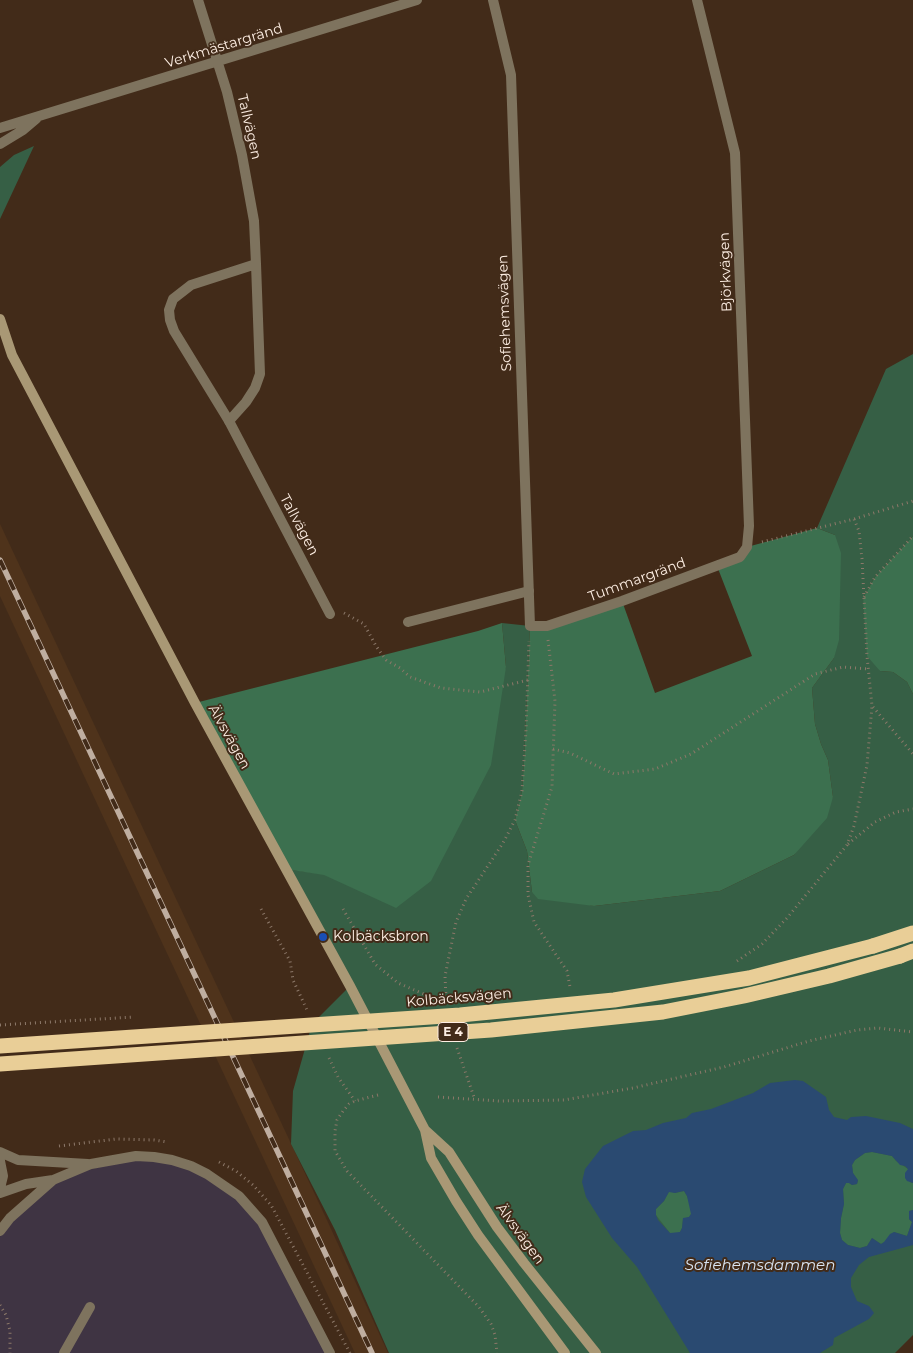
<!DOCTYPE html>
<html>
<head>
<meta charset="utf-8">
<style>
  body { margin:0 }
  canvas { display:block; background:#422b19 }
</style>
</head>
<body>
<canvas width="913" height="1353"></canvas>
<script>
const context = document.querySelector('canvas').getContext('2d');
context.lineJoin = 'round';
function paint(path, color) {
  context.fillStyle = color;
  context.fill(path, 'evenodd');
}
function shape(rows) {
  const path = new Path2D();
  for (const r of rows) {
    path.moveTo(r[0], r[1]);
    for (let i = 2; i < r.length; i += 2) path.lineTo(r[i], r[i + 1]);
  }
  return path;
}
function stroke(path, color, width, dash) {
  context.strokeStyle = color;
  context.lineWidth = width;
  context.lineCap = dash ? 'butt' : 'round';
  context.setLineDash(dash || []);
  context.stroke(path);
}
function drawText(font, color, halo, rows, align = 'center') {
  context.font = font + ' Montserrat,sans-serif';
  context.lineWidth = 4;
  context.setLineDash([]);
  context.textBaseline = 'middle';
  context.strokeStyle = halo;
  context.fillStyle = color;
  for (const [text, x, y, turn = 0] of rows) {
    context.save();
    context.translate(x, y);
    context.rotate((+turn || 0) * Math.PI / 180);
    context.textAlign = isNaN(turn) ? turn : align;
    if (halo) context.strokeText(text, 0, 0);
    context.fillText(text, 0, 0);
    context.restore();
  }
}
paint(shape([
  [136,1156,191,1166,251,1209,330,1353,0,1353,0,1231,53,1180]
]), '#3f3443');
paint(shape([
  [0,524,325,1216,388,1353,355,1353,150,917,0,596]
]), '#4f331b');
paint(shape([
  [34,146,0,219,0,167,14,155],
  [913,354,913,536,875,577,863,598,880,671,893,672,907,682,913,694,913,1335,895,1353,389,1353,335,1230,291,1144,293,1091,312,1024,350,986,285,869,324,874,396,907,506,667,502,623,530,626,524,761,522,791,515,820,527,851,532,892,594,906,720,891,794,855,833,797,828,760,821,744,815,724,812,688,834,658,835,535,817,528,886,369]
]), '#365f45');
paint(shape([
  [817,528,835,535,841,553,839,640,834,658,812,688,815,724,821,744,828,760,833,797,827,818,794,855,720,891,594,906,538,899,532,892,527,851,515,820,522,791,524,761,530,626,622,601,655,693,752,656,717,566,747,547],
  [913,536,913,694,907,682,893,672,880,671,867,656,863,598,875,577],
  [502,623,506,667,491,765,431,881,396,908,324,875,285,869,195,703,478,631],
  [872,1152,892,1156,896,1161,908,1169,911,1183,913,1183,913,1210,909,1211,909,1219,912,1222,907,1236,894,1232,885,1242,881,1244,872,1238,867,1246,860,1248,848,1245,842,1240,840,1233,841,1218,844,1204,843,1189,846,1183,849,1183,852,1185,857,1184,858,1181,853,1173,852,1165,855,1160,865,1153],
  [669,1191,675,1193,684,1191,687,1196,691,1208,691,1214,689,1217,683,1219,682,1228,680,1232,676,1234,670,1233,656,1215,656,1209,664,1201]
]), '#3c704f');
paint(shape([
  [795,1080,803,1081,826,1097,829,1110,834,1117,847,1120,851,1117,866,1116,900,1123,913,1129,913,1183,907,1181,905,1178,905,1173,908,1169,905,1166,900,1165,892,1156,872,1152,865,1153,855,1160,852,1165,853,1173,858,1180,857,1184,852,1185,849,1183,846,1183,843,1189,844,1204,841,1218,840,1233,842,1240,848,1245,860,1248,867,1246,872,1238,881,1244,884,1242,890,1234,894,1232,907,1236,912,1222,909,1219,909,1211,913,1210,913,1245,869,1257,859,1265,851,1278,851,1287,857,1301,869,1306,874,1313,869,1319,834,1338,833,1345,820,1353,690,1353,637,1267,612,1238,586,1197,582,1182,585,1169,603,1146,633,1131,646,1130,663,1123,686,1118,692,1113,711,1109,753,1093,770,1083],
  [679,1192,684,1191,687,1196,691,1214,689,1217,683,1218,682,1228,680,1232,670,1233,658,1220,656,1215,656,1209,664,1201,669,1192,675,1193]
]), '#2a4a71');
stroke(shape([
  [762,542,854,519,913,501],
  [864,597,875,577,913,536],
  [344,613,364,624,376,646,386,660,400,668,410,677,441,688,480,692,528,680],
  [548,640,555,701,552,787,528,865,528,895,534,922,567,971,570,987],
  [873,707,913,754],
  [553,749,570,753,614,774,655,769,691,754,815,674,843,667,868,669],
  [848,844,875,822,896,812,913,809],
  [261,909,290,961,293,980,307,1010],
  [343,909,375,964,398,983,433,998],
  [737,961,762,944,787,918,847,845,854,826,867,765,872,706,867,656,862,559,859,531,854,519],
  [446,998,445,976,456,922,466,899,503,843,515,820,522,791,526,730,529,641],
  [457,1048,475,1100],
  [329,1058,338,1077,355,1101],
  [378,1095,355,1101,349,1104,343,1111,337,1120,335,1131,335,1151,347,1171,479,1307,491,1324,495,1335,497,1353],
  [438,1097,499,1101,564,1100,633,1088,724,1067,809,1041,857,1030,878,1028,913,1032],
  [59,1146,116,1139,154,1140,167,1142],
  [219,1162,236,1171,253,1185,271,1205,350,1353],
  [0,1305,6,1315,10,1331,10,1353]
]), '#8c7869', 3, [1, 4]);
stroke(shape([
  [229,421,330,614],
  [408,622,529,591],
  [64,1353,90,1307]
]), '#7e735e', 10);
stroke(shape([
  [198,0,227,92,242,155,254,221,256,264,260,374,255,388,246,402,229,421,174,331,170,320,169,310,173,299,191,285,256,264],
  [493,0,511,75,530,626,547,626,622,601,740,557,747,547,749,526,735,153,697,0],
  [0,128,417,0],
  [0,144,23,130,36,119],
  [0,1152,18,1160,88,1164],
  [0,1161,3,1176,0,1188],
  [0,1193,26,1184,53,1180,91,1164,136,1156,154,1157,172,1160,191,1166,207,1174,239,1196,262,1222,330,1353],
  [0,1231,10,1218,53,1180]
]), '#7e735e', 10);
stroke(shape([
  [0,319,12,355,195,703,350,986,425,1130,431,1158,456,1201,478,1235,565,1353],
  [425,1130,449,1152,497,1227,524,1263,596,1353]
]), '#a99875', 10);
stroke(shape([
  [873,946,913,933],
  [900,956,913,951]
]), '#e9ce97', 15);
const rail = shape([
  [0,560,372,1353]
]);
stroke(rail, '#bfaea0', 5.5);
stroke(rail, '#422b19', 4, [11]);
stroke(shape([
  [0,1025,134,1017]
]), '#8c7869', 3, [1, 4]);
stroke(shape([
  [0,1046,460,1015,614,1000,749,978,873,946],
  [0,1064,491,1030,663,1012,744,996,829,976,900,956]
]), '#e9ce97', 15);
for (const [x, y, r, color] of [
  [323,937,5,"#1a4fb4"]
]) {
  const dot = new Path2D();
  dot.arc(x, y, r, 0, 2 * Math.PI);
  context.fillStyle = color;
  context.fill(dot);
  stroke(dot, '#422b19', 2);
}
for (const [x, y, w] of [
  [453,1032,30]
]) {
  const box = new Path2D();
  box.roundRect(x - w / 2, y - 9.5, w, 19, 4);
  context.fillStyle = '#422b19';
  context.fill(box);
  stroke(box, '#fdeee3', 1);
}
drawText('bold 12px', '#fdeee3', null, [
  ["E 4",453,1032]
]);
drawText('14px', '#fdeee3', '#422b19', [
  ["Verkmästargränd",224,46,-17],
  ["Tallvägen",249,127,77],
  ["Björkvägen",726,272,-92],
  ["Sofiehemsvägen",505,313,-92],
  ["Tallvägen",299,525,62],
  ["Tummargränd",637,580,-20],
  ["Älvsvägen",229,737,61],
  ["Kolbäcksvägen",459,998,-5],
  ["Älvsvägen",520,1234,54]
]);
drawText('14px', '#fdeee3', '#422b19', [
  ["Kolbäcksbron",333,937]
], 'left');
drawText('italic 15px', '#d9e4f1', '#422b19', [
  ["Sofiehemsdammen",760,1266]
]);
</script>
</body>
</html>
